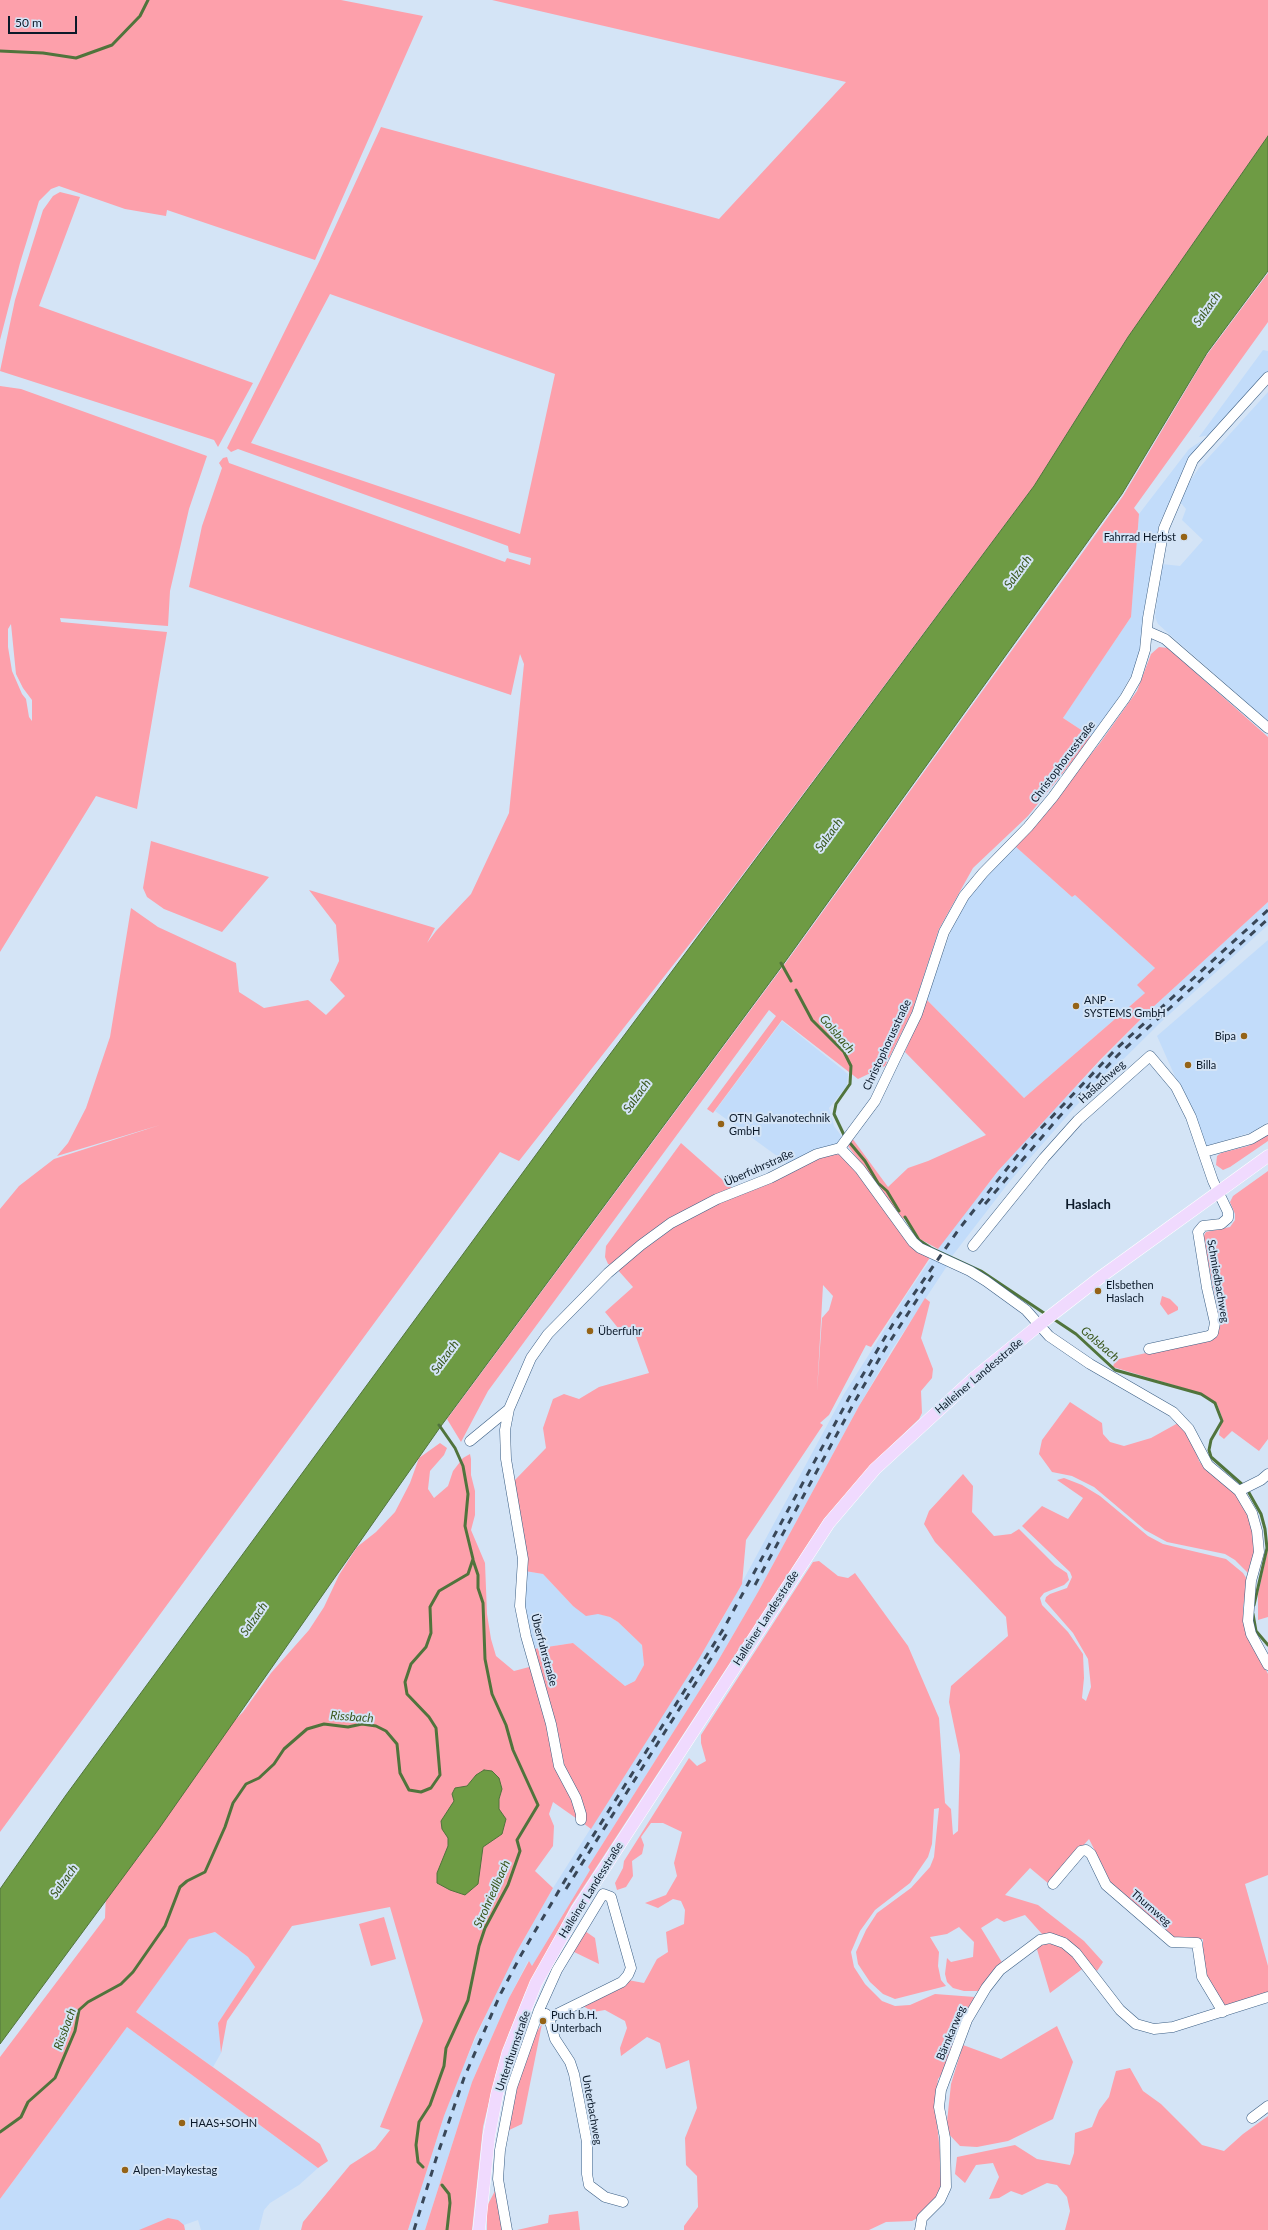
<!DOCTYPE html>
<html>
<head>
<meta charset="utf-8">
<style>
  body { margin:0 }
  #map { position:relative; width:1268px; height:2230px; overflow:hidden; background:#d4e4f6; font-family:Lato,sans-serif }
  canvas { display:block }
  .scale { position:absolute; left:8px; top:16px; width:69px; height:18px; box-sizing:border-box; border:2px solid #0b1929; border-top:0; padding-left:5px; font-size:12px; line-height:14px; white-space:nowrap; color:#0b1929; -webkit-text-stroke:3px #d4e4f6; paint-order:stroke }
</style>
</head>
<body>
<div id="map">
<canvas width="1268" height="2230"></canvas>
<div class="scale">50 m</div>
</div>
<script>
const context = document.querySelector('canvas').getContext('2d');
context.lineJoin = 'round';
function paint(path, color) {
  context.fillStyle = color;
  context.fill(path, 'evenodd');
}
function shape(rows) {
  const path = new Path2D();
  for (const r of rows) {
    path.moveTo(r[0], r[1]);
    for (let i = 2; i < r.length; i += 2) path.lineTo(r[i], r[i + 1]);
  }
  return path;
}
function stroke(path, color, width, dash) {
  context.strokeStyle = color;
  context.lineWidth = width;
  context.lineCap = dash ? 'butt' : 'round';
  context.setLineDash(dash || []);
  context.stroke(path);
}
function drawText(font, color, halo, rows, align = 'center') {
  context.font = font + ' Lato,sans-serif';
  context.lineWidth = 4;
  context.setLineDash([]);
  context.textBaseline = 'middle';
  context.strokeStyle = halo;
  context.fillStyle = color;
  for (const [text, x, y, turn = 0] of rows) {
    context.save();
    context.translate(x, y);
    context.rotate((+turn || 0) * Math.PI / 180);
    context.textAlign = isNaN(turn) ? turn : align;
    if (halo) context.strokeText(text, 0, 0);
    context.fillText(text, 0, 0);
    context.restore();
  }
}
paint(shape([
  [1263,350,1268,351,1268,372,1211,435,1199,437],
  [1268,392,1268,721,1168,633,1158,624,1155,617,1162,564,1180,566,1203,540,1182,520,1186,509,1180,502,1184,490,1199,468],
  [1206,438,1190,458,1159,524,1143,616,1142,640,1135,668,1119,697,1092,737,1063,718,1132,602,1139,514,1189,449],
  [1131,610,1131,617,1064,716],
  [1016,847,1072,897,1075,895,1155,968,1145,993,1024,1098,926,999,953,926,976,886],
  [1268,902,1268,925,1162,1021,1075,1107,1010,1181,946,1264,947,1266,891,1351,859,1406,758,1592,715,1666,588,1867,590,1870,532,1966,528,1961,509,1998,472,2082,425,2230,408,2230,444,2116,459,2076,496,1992,516,1953,553,1888,719,1625,844,1394,907,1294,955,1224,1026,1138,1152,1008],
  [1268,940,1268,1122,1252,1132,1206,1146,1157,1036],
  [782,1021,848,1074,847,1086,829,1108,834,1126,843,1138,836,1144,788,1164,715,1111],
  [525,1571,543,1574,573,1606,610,1617,618,1622,642,1645,644,1665,635,1681,625,1686,573,1643,534,1649,523,1605],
  [215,1932,248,1957,255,1967,218,2023,221,2053,213,2067,136,2012,189,1938],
  [127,2027,318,2168,299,2185,270,2203,264,2210,259,2230,201,2230,198,2220,184,2225,185,2230,0,2230,0,2199]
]), '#c2dcfa');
paint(shape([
  [0,0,341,0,423,16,315,260,167,210,166,216,125,209,59,186,51,189,39,201,20,263,0,340],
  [492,0,1268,0,1268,136,1128,337,1034,486,707,922,519,1161,500,1152,0,1832,0,1209,19,1186,54,1159,160,1125,57,1156,68,1143,86,1108,110,1037,131,908,158,927,236,963,239,992,264,1008,308,1000,326,1015,345,996,330,980,339,961,336,925,309,890,435,928,427,943,436,931,471,894,509,813,524,664,520,654,511,695,189,587,202,526,222,468,219,463,223,458,227,457,229,463,505,562,507,558,530,565,531,558,509,552,508,546,238,449,231,452,227,448,319,262,381,127,719,219,846,82],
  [330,294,555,374,520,534,251,443],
  [60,192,80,197,39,306,253,383,218,447,214,440,0,371,15,300,43,210,53,196],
  [1268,273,1268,322,1134,508,1139,514,1131,617,1063,718,1092,737,1028,816,973,868,939,929,912,1012,885,1066,858,1079,782,1020,713,1113,707,1109,776,1016,769,1010,488,1391,461,1442,447,1419,787,961,1083,552,1123,496,1206,356],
  [0,386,21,389,207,456,189,509,170,591,168,626,60,618,61,622,167,632,137,809,96,796,0,952],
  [11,624,16,674,23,688,32,700,32,721,29,717,26,699,22,694,12,671,8,647,8,629],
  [1159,647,1168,648,1268,737,1268,902,1152,1008,1100,1060,998,1171,938,1249,920,1239,909,1222,898,1215,848,1146,852,1138,888,1187,908,1168,928,1161,986,1135,905,1052,926,999,1024,1098,1145,993,1137,985,1155,968,1075,895,1072,897,1016,847,1100,743,1137,691,1151,654],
  [151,841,269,877,222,932,164,909,147,897,143,888],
  [1268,1135,1268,1141,1230,1167,1223,1170,1216,1165,1217,1156,1221,1153,1248,1146],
  [681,1143,733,1189,611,1265,608,1264,605,1257,606,1246],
  [835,1154,841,1155,931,1256,871,1347,866,1345,829,1415,820,1423,823,1425,746,1540,742,1584,700,1657,591,1829,583,1823,560,1766,534,1649,573,1643,625,1686,635,1681,644,1665,642,1645,618,1622,610,1617,598,1614,586,1616,573,1606,543,1574,525,1571,514,1481,546,1448,543,1428,553,1399,564,1394,579,1399,599,1387,649,1373,636,1337,623,1334,605,1312,633,1287,617,1269,688,1217,821,1157],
  [823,1285,833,1296,829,1310,822,1318,817,1392],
  [1268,1171,1268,1439,1259,1451,1232,1431,1224,1439,1219,1435,1222,1417,1217,1404,1200,1393,1113,1367,1115,1360,1213,1338,1221,1324,1203,1237,1206,1232,1230,1227,1235,1220,1235,1214,1230,1202,1233,1196],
  [1162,1296,1170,1299,1178,1307,1178,1310,1168,1315,1160,1304],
  [925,1298,930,1302,921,1338,933,1369,932,1378,921,1391,922,1413,919,1419,872,1464,824,1519,571,1906,525,1993,509,2033,496,2073,483,2127,472,2230,425,2230,472,2082,509,1998,529,1961,532,1966,590,1870,588,1867,715,1666,758,1592,859,1406],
  [1070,1402,1102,1423,1103,1434,1110,1442,1124,1446,1151,1438,1178,1423,1183,1427,1194,1445,1199,1461,1212,1475,1230,1487,1249,1514,1256,1544,1254,1563,1249,1566,1249,1574,1235,1560,1225,1554,1167,1542,1145,1530,1094,1487,1072,1476,1052,1472,1039,1454,1042,1440],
  [440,1443,447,1448,444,1455,430,1471,428,1489,434,1498,448,1486,453,1471,463,1458,470,1454,471,1459,471,1475,475,1491,475,1515,471,1530,485,1563,487,1614,491,1639,496,1656,514,1671,533,1666,575,1799,580,1821,553,1802,549,1814,554,1826,553,1846,535,1871,553,1888,516,1953,475,2037,444,2116,408,2230,301,2230,303,2222,350,2165,375,2149,390,2130,380,2127,423,2021,390,1907,292,1926,227,2021,221,2053,218,2023,255,1967,248,1957,215,1932,189,1939,136,2012,320,2144,328,2161,318,2168,127,2027,0,2199,0,2057,105,1918,106,1891,119,1874,139,1857,148,1837,221,1734,243,1712,271,1673,309,1630,324,1607,339,1575,357,1547,376,1532,395,1512,410,1483,419,1458],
  [963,1474,973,1486,972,1512,994,1536,1011,1534,1019,1529,1055,1565,1067,1573,1069,1580,1064,1585,1044,1593,1040,1598,1042,1605,1068,1632,1083,1654,1084,1678,1082,1698,1086,1701,1091,1687,1088,1659,1073,1633,1045,1601,1046,1597,1050,1594,1067,1588,1072,1577,1070,1572,1022,1526,1042,1506,1068,1519,1083,1498,1057,1480,1064,1478,1082,1485,1100,1496,1148,1536,1163,1544,1226,1559,1243,1573,1248,1581,1243,1607,1245,1626,1268,1674,1268,1875,1245,1884,1268,1966,1268,1993,1224,2009,1206,1979,1203,1959,1203,1939,1176,1939,1114,1889,1089,1839,1049,1884,1030,1868,1005,1895,1038,1905,1084,1941,1103,1962,1097,1971,1082,1954,1060,1937,1042,1934,1025,1915,1004,1922,997,1918,981,1928,1003,1964,981,1991,964,1991,953,1988,947,1982,945,1974,947,1958,951,1962,973,1957,974,1942,959,1927,947,1934,930,1937,939,1952,938,1966,941,1980,946,1986,895,1999,883,1994,870,1982,858,1964,856,1952,866,1930,877,1913,911,1888,930,1867,934,1857,939,1808,934,1809,932,1844,928,1857,910,1883,875,1910,860,1931,851,1952,854,1967,865,1984,882,2001,895,2006,910,2005,935,1994,975,1997,945,2070,938,2079,935,2105,943,2180,935,2201,921,2216,912,2221,886,2222,869,2230,684,2230,684,2226,698,2207,697,2176,686,2165,685,2138,697,2108,689,2060,666,2069,660,2043,647,2037,621,2056,620,2048,627,2028,625,2021,605,2010,593,2012,583,2006,628,1980,644,1983,657,1959,668,1952,666,1932,684,1924,685,1910,681,1901,673,1899,658,1908,645,1903,666,1895,677,1876,674,1863,682,1832,663,1823,651,1823,641,1837,644,1845,642,1854,632,1861,633,1876,626,1887,617,1890,615,1883,623,1868,624,1861,689,1758,697,1766,706,1761,701,1743,701,1735,813,1562,819,1561,838,1576,848,1578,855,1573,908,1646,939,1718,945,1803,951,1809,953,1835,958,1831,960,1755,949,1702,951,1686,1008,1636,1006,1617,935,1542,924,1524,929,1511],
  [1268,1549,1268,1617,1258,1620,1258,1594],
  [384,1917,396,1959,371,1966,359,1924],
  [585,1931,595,1938,599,1964,572,1951],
  [1044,1942,1055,1943,1071,1952,1085,1967,1050,1993,1036,1946],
  [542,2024,522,2124,507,2131,514,2097,533,2037],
  [1057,2026,1073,2062,1053,2119,1008,2141,977,2147,960,2146,946,2131,951,2084,963,2045,1001,2059],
  [1130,2068,1143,2091,1161,2104,1202,2145,1224,2151,1243,2134,1268,2116,1268,2230,1065,2230,1070,2211,1067,2197,1057,2185,1047,2183,1022,2195,1011,2191,999,2198,989,2199,999,2177,993,2163,976,2165,965,2183,955,2174,957,2157,1015,2145,1037,2159,1070,2165,1074,2153,1075,2133,1092,2127,1099,2110,1109,2097,1116,2071],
  [496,2189,504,2230,487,2230,487,2206],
  [578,2211,580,2230,517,2230,548,2223,549,2215],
  [168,2218,178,2220,184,2225,185,2230,139,2230]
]), '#fda0ab');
const water = shape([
  [1268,136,1268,271,1207,353,1122,494,782,966,441,1426,158,1830,0,2044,0,1889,66,1795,593,1077,1034,486,1128,337,1268,136],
  [484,1770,492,1771,499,1778,502,1789,499,1799,499,1809,506,1819,502,1834,483,1847,478,1884,465,1895,450,1890,437,1883,437,1873,448,1846,448,1838,442,1829,441,1821,454,1801,452,1794,455,1788,467,1786,476,1775,484,1770]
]);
paint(water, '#6e9b44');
stroke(water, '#50743c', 1);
stroke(shape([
  [0,51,43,53,76,58,112,45,140,16,148,0],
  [781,963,791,981],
  [796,990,812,1020,844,1052,851,1066,850,1084,836,1104,834,1114,844,1135],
  [850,1143,865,1161,878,1183,887,1191,899,1211],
  [905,1217,919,1240,931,1248,981,1271,1047,1315],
  [1052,1318,1076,1334,1115,1370,1201,1394,1215,1403,1222,1421,1211,1440,1209,1450,1211,1457,1244,1486],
  [1248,1491,1261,1514,1265,1529,1267,1548,1254,1605],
  [1253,1614,1256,1631,1268,1645],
  [0,2132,21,2117,28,2102,55,2078,75,2031,79,2010,88,2002,121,1984,133,1972,165,1926,180,1887,187,1881,205,1872,225,1827,233,1803,246,1784,259,1778,274,1764,284,1749,307,1729,324,1724,348,1727,362,1724,376,1726,386,1731,397,1744,400,1773,409,1790,421,1792,431,1788,440,1775,436,1728,429,1717,407,1694,405,1682,411,1664,426,1647,431,1633,430,1607,439,1591,468,1574,473,1559,465,1526,468,1494,463,1466,455,1448,439,1425],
  [423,2167,418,2162,416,2145,419,2122,430,2105,444,2066,446,2048,468,2000,479,1946,485,1928,508,1885,520,1851,517,1840,538,1805,513,1750,506,1725,492,1694,485,1659,483,1603,478,1588,478,1575,473,1560],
  [442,2185,449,2194,450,2203,447,2230]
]), '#50743c', 3);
const minor = shape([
  [1147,631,1165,639,1268,728],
  [840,1148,875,1101,897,1055,917,1014,944,932,964,896,983,873,1028,827,1053,797,1125,698,1136,679,1145,650,1148,618,1164,528,1193,460,1268,377],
  [840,1148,860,1169,913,1242,920,1248,970,1271,986,1281,1026,1310,1049,1336,1090,1364,1173,1412,1189,1429,1208,1465,1239,1491,1252,1513,1257,1531,1259,1552,1251,1581,1248,1621,1251,1634,1268,1665],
  [1204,1152,1251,1139,1268,1129],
  [973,1246,1044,1158,1078,1120,1150,1056,1176,1087,1191,1117,1213,1181,1228,1212,1228,1218,1221,1224,1203,1226,1198,1232,1207,1288,1215,1323,1213,1333,1209,1336,1149,1349],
  [509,1409,505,1430,506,1459,523,1559,520,1606,526,1636,551,1724,559,1766,576,1798,581,1814,581,1820],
  [470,1441,509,1409,531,1358,548,1334,608,1273,641,1245,671,1223,717,1199,770,1178,817,1154,840,1148],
  [1239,1491,1261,1480,1268,1474],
  [1053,1884,1081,1851,1086,1850,1091,1854,1106,1885,1172,1942,1197,1943,1202,1977,1223,2012],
  [546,2014,549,2018,555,2039,570,2062,574,2074,587,2142,587,2174,589,2185,605,2197,623,2202],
  [1252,2118,1268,2106],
  [507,2230,498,2179,500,2150,512,2087,539,2010,557,1970,603,1894,611,1897,631,1968,628,1975,622,1982,549,2018],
  [920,2230,922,2218,940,2200,946,2187,945,2138,939,2107,941,2090,967,2020,986,1988,1000,1970,1040,1940,1050,1938,1064,1943,1076,1953,1120,2010,1136,2024,1154,2029,1173,2027,1268,1997]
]);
const major = shape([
  [479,2230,489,2136,497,2094,508,2053,536,1983,577,1910,829,1523,875,1469,974,1378,1044,1321,1102,1276,1268,1156]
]);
stroke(minor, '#3b5e84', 11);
stroke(major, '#fff', 13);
stroke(minor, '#fff', 10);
stroke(major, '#f0dafe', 12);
stroke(shape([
  [985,1204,1059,1117,1119,1054,1268,919],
  [755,1585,855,1401,885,1349,933,1275],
  [566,1889,729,1630],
  [414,2230,436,2159,464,2078,500,1995,521,1955,567,1877,724,1628,849,1398,893,1324,959,1229,1029,1141,1115,1050,1268,910]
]), '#394758', 3, [7, 7]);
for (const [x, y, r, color] of [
  [1184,537,4,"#956316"],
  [1076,1006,4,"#956316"],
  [1244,1036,4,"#956316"],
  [1188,1065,4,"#956316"],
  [721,1124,4,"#956316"],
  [1098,1291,4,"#956316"],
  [590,1331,4,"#956316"],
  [543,2021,4,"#956316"],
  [182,2123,4,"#956316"],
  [125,2170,4,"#956316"]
]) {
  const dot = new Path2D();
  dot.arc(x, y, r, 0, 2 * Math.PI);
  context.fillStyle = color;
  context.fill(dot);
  stroke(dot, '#d4e4f6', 1.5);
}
drawText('11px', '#0b1929', '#d4e4f6', [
  ["Fahrrad Herbst",1176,537,"right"],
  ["ANP -",1084,1000],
  ["SYSTEMS GmbH",1084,1013],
  ["Bipa",1236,1036,"right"],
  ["Billa",1196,1065],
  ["OTN Galvanotechnik",729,1118],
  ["GmbH",729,1131],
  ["Elsbethen",1106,1285],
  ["Haslach",1106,1298],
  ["Überfuhr",598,1331],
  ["Puch b.H.",551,2015],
  ["Unterbach",551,2028],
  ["HAAS+SOHN",190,2123],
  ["Alpen-Maykestag",133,2170]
], 'left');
drawText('11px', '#0b1929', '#d4e4f6', [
  ["Christophorusstraße",1063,762,-53],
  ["Christophorusstraße",887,1045,-65],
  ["Haslachweg",1102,1082,-42],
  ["Überfuhrstraße",759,1168,-24],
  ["Schmiedbachweg",1218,1281,80],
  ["Halleiner Landesstraße",979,1376,-40],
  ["Halleiner Landesstraße",766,1618,-57],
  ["Überfuhrstraße",544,1650,75],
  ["Halleiner Landesstraße",591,1890,-58],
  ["Thurnweg",1151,1908,41],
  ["Bärnkarweg",951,2033,-67],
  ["Unterthurnstraße",513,2051,-71],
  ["Unterbachweg",592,2110,80]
]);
drawText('italic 12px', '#38561a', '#d4e4f6', [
  ["Salzach",1207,309,-55],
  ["Salzach",1018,572,-54],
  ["Salzach",829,835,-54],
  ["Golsbach",837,1034,49],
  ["Salzach",637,1096,-54],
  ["Golsbach",1100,1344,41],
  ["Salzach",445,1357,-54],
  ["Salzach",254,1619,-55],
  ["Rissbach",352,1717,4],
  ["Salzach",64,1881,-54],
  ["Strohriedlbach",492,1894,-66],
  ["Rissbach",65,2029,-70]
]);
drawText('bold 13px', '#0b1929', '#d4e4f6', [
  ["Haslach",1088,1205]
]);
</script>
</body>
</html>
